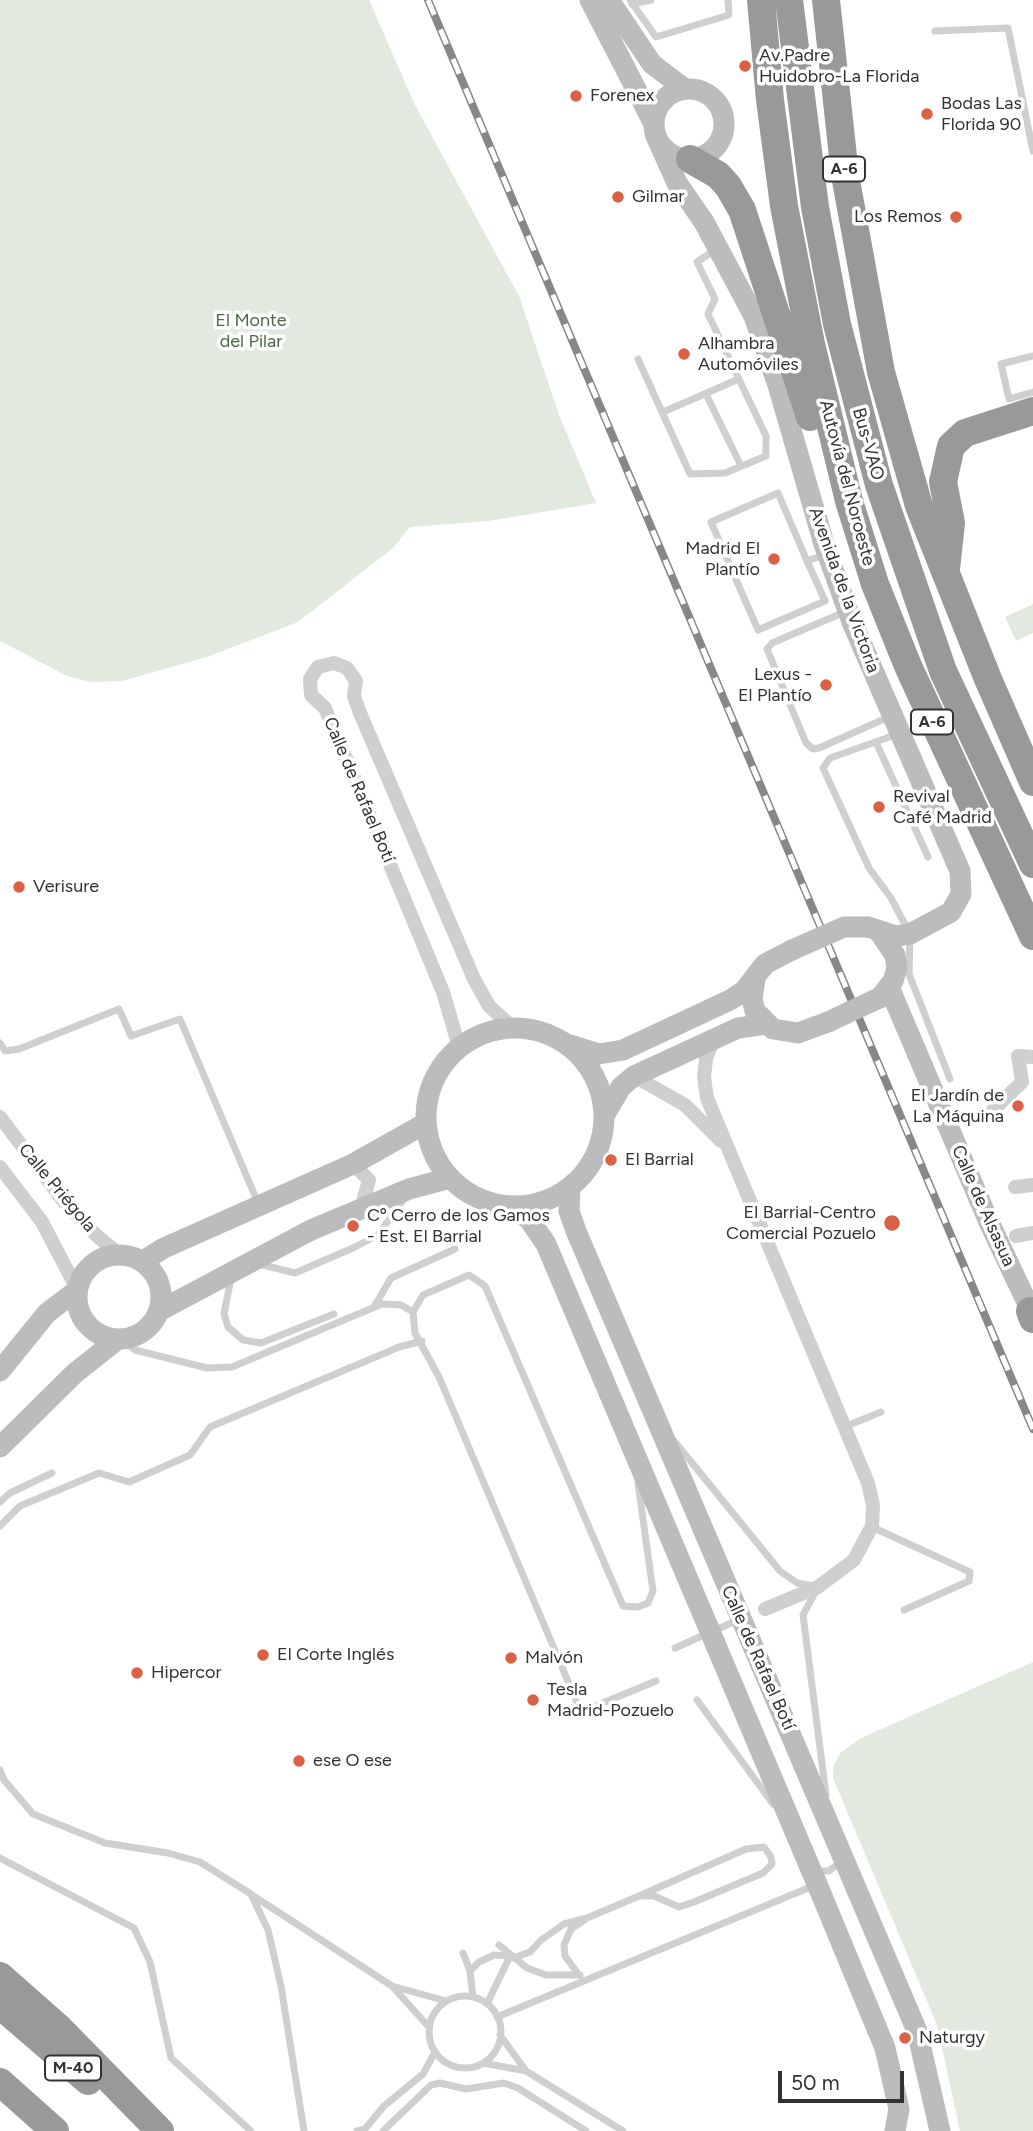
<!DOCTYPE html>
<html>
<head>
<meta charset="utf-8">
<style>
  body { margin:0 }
  #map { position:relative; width:1033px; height:2131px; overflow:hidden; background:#fff; font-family:Figtree,sans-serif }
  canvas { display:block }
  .scale { position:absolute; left:778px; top:2071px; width:126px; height:32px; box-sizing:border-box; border:4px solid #323232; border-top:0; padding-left:9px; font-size:21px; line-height:24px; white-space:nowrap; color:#323232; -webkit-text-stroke:5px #fff; paint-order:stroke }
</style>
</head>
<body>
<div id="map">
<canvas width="1033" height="2131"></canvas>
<div class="scale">50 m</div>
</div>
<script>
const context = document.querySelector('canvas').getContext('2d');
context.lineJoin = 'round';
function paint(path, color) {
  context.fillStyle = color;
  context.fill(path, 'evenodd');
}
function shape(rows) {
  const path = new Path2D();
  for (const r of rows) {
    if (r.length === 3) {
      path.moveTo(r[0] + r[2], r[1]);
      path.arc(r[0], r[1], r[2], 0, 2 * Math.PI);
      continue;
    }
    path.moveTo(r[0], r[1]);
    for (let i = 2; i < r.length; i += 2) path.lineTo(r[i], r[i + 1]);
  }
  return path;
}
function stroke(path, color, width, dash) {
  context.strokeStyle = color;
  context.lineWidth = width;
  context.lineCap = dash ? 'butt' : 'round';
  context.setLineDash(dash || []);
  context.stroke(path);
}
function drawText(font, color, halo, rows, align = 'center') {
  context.font = font + ' Figtree,sans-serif';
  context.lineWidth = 7;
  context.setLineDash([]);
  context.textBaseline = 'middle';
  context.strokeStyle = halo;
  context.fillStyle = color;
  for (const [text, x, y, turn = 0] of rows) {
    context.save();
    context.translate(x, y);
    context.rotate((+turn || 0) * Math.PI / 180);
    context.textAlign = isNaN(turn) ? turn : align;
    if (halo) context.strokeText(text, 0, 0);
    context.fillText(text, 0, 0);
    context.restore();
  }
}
paint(shape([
  [0,0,369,0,415,105,519,296,559,415,596,503,488,521,410,527,393,548,298,622,207,657,122,681,90,682,67,676,0,641],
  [1033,604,1033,633,1016,641,1005,617],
  [1033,1662,1033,2131,960,2131,937,2025,833,1778,833,1767,840,1753,861,1738]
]), '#e2eadf');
stroke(shape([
  [630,0,656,37,729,15,728,0],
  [632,4,651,0],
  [935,31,1008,28,1033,151],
  [1033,356,1001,364,1009,399,1033,392],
  [638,359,690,474,725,473,766,456,766,436,708,314,715,299,697,262,715,250],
  [706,394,741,466],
  [663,412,739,379],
  [807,561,778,493,711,522,758,630,825,601,807,561,827,554],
  [847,611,772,643,767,649,806,743,813,749,819,748,891,716],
  [898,734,830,758,823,768,869,868,891,898,910,934,909,974,950,1079],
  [876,742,928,857],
  [0,1043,5,1051,19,1049,119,1009,131,1036,180,1019,258,1203],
  [259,1264,295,1273,353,1248,378,1235,406,1196],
  [231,1278,224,1314,228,1327,243,1340,261,1343,334,1314],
  [374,1307,391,1278,455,1249],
  [121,1339,135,1350,207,1368,232,1367,382,1304,401,1305,413,1312],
  [844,1427,881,1412],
  [675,1442,780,1571,797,1583,818,1587,803,1615,826,1795],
  [638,1483,653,1591,648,1603,638,1607,623,1606,485,1286,469,1275,423,1295,413,1312,415,1333,439,1377,581,1712,656,1681],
  [0,1502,10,1493,52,1473],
  [0,1526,20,1506,99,1473,129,1482,190,1455,210,1427,399,1347,422,1341],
  [872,1527,970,1572,969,1581,904,1610],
  [675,1648,738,1620],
  [697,1700,773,1804],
  [0,1770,4,1780,33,1814,105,1843,168,1853,200,1862,251,1894,268,1930,281,1986,304,2131],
  [0,1858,134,1928,150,1962,171,2058,251,2131],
  [815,1871,829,1871,840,1862],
  [252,1895,392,1986],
  [587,1918,639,1896,654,1896,679,1907,694,1902,763,1873,772,1864,771,1857,764,1847,746,1849,639,1896],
  [499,1945,527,1968,546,1975,580,1975],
  [463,1953,470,1971,473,1997],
  [513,1958,530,1952,541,1940,564,1924,587,1918,571,1929,564,1945,565,1956,579,1975],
  [470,1971,479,1962,494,1955,510,1956,487,2004],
  [465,2032,36],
  [497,2017,813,1886],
  [429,2027,392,1986,446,2001],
  [500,2035,526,2071],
  [483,2063,526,2071,623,2131],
  [357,2131,365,2129,384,2106,423,2074,435,2052],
  [383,2131,431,2085,440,2083,466,2089,504,2083,518,2088,586,2131]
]), '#cfcfcf', 7);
stroke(shape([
  [714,1038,706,1059,704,1077,707,1098,868,1483,873,1505,872,1526,854,1560,818,1587,765,1609],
  [459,1047,443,992,325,708,311,695,310,679,318,667,334,663,347,668,356,681,354,696,360,713,474,979,489,1006,513,1028],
  [634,1076,685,1105,721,1141],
  [997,1114,993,1110,1022,1082,1018,1056,1033,1057],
  [0,1117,65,1203,97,1236,119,1254],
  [353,1164,369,1180,361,1209],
  [0,1167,42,1222,77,1289],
  [1015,1187,1033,1185],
  [1016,1236,1033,1233]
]), '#cfcfcf', 14);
stroke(shape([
  [590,0,654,124],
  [609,0,652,64,685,89],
  [689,124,35],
  [659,143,677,183,704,222,754,316,778,385,824,544,852,622,960,871,961,894,951,912,910,934,896,936,868,927],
  [880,933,895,955,897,968,893,981,880,998],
  [755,979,752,999,755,1011,773,1029,798,1033,828,1022],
  [889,987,988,1220,1033,1315],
  [515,1117,89],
  [570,1045,599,1054,623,1050,730,1000,744,991,765,964,792,950],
  [604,1116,621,1087,634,1076,738,1028,767,1024],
  [570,1188,569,1211,576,1231,917,2031,940,2131],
  [510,1206,529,1219,546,1244,817,1884,885,2048,899,2109,895,2131],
  [119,1297,42],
  [143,1261,164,1248,353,1164,426,1123],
  [159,1311,311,1230,409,1189,450,1178],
  [0,1371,47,1313,76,1291],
  [0,1447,75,1373,118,1339]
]), '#bcbcbc', 21);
stroke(shape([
  [761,0,770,100,784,206,811,344,849,501,875,584,908,666,1033,936],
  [789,0,815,207,837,324,879,485,943,671,1033,864],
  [826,0,845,175,881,372,919,506,988,679,1033,782],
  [690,159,718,175,728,186,742,210,810,417],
  [946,569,951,523,943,482,951,446,965,433,1033,411],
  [1030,1311,1033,1319],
  [0,1976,59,2028,160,2131],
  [0,2005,88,2081],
  [0,2082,55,2131]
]), '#999', 28);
const rail = shape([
  [428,0,1033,1429]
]);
stroke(rail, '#878787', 8);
stroke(rail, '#fff', 5, [16]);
stroke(shape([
  [792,950,844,927,868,927],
  [828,1022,879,998]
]), '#bcbcbc', 21);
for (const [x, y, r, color] of [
  [745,66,7,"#da6143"],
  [576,96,7,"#da6143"],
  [927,114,7,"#da6143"],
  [618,197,7,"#da6143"],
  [956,217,7,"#da6143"],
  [684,354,7,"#da6143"],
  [774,559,7,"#da6143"],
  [826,685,7,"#da6143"],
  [879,807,7,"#da6143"],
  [19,887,7,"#da6143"],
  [1018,1106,7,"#da6143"],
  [611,1160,7,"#da6143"],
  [892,1223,9,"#da6143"],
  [353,1226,7,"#da6143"],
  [263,1655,7,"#da6143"],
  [511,1658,7,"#da6143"],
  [137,1673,7,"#da6143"],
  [533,1700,7,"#da6143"],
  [299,1761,7,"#da6143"],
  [905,2038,7,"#da6143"]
]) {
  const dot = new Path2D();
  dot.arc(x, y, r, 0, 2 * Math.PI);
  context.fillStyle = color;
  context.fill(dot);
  stroke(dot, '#fff', 2.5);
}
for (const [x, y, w] of [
  [844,169,42],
  [932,722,42],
  [73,2068,56]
]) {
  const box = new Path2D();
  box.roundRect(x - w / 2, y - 12.5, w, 25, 5);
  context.fillStyle = '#fff';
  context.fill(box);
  stroke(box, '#323232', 2);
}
drawText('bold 16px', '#323232', null, [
  ["A-6",844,169],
  ["A-6",932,722],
  ["M-40",73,2068]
]);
drawText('18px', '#323232', '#fff', [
  ["Av.Padre",759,56],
  ["Huidobro-La Florida",759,77],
  ["Forenex",590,96],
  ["Bodas Las",941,104],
  ["Florida 90",941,125],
  ["Gilmar",632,197],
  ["Los Remos",942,217,"right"],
  ["Alhambra",698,344],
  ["Automóviles",698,365],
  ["Madrid El",760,549,"right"],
  ["Plantío",760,570,"right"],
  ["Lexus -",812,675,"right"],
  ["El Plantío",812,696,"right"],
  ["Revival",893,797],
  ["Café Madrid",893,818],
  ["Verisure",33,887],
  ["El Jardín de",1004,1096,"right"],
  ["La Máquina",1004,1117,"right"],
  ["El Barrial",625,1160],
  ["El Barrial-Centro",876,1213,"right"],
  ["Comercial Pozuelo",876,1234,"right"],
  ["Cº Cerro de los Gamos",367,1216],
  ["- Est. El Barrial",367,1237],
  ["El Corte Inglés",277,1655],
  ["Malvón",525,1658],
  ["Hipercor",151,1673],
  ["Tesla",547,1690],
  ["Madrid-Pozuelo",547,1711],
  ["ese O ese",313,1761],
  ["Naturgy",919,2038]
], 'left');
drawText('18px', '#4a6b42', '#fff', [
  ["El Monte",251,321],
  ["del Pilar",251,342]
]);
drawText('18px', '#323232', '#fff', [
  ["Bus-VAO",868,444,74],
  ["Autovía del Noroeste",847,483,75],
  ["Avenida de la Victoria",844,590,70],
  ["Calle de Rafael Botí",359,790,67],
  ["Calle Priégola",57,1188,50],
  ["Calle de Alsasua",983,1206,66],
  ["Calle de Rafael Botí",758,1658,66]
]);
</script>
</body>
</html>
